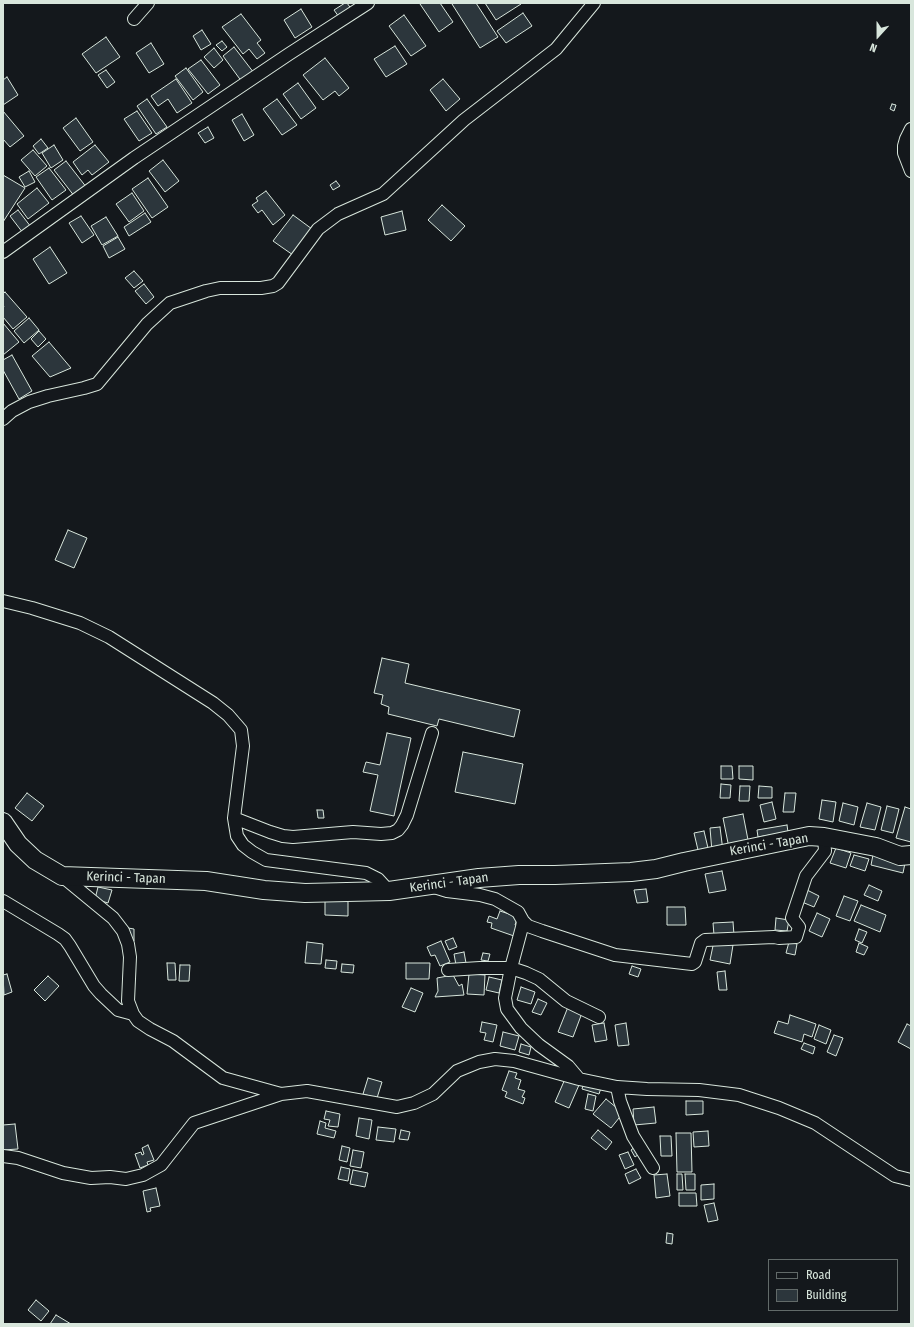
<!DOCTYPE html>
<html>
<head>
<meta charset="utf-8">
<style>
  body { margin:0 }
  #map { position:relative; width:914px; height:1327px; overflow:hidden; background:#14181c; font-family:"Fira Sans Condensed",sans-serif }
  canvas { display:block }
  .frame { position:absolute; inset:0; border:4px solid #d8e6dc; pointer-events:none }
  .legend { position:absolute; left:768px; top:1259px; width:130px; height:52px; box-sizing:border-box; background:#14181c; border:1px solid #626a69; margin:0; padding:5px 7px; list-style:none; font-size:12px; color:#d8e6dc }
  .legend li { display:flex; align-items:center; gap:8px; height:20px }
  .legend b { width:20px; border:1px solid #626a69 }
  .north { position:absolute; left:858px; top:16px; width:40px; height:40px; -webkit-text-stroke:3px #14181c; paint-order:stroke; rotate:201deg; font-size:11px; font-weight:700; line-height:16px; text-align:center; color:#d8e6dc }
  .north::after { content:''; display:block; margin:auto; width:14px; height:18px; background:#d8e6dc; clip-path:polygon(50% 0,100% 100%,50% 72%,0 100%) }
</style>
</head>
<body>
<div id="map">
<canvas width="914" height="1327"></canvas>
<div class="frame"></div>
<ul class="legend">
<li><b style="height:5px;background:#14181c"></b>Road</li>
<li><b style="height:11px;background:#2c363c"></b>Building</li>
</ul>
<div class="north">N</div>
</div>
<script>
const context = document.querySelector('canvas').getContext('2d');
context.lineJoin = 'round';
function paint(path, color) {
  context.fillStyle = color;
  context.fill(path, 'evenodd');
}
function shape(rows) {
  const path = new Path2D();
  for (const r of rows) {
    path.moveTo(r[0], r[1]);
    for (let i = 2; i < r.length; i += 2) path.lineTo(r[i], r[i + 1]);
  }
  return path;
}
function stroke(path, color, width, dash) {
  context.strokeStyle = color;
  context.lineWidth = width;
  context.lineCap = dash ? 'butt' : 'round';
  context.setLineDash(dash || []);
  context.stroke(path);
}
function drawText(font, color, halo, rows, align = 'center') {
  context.font = font + ' "Fira Sans Condensed",sans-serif';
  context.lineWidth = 3;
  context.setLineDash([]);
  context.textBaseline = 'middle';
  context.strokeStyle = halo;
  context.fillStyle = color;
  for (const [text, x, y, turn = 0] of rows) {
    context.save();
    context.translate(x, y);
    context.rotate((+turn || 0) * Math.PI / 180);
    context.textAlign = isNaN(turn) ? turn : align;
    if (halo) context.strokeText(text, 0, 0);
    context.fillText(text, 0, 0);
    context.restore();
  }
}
const building = shape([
  [345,3,347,3,352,10,339,17,334,10,345,3],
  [422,3,440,3,453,22,439,32,420,4,422,3],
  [454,3,476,3,498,37,480,48,452,4,454,3],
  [485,3,520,3,521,4,496,20,485,3],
  [301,9,312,27,295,38,284,20,301,9],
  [523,13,532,26,506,43,497,31,523,13],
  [241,14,261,40,257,43,265,53,257,59,249,49,243,54,222,27,241,14],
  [404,15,426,46,411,56,389,26,404,15],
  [202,30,211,44,201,50,193,36,202,30],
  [106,37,120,57,96,73,82,54,106,37],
  [222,41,227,47,222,51,216,45,222,41],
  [151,43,164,64,149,73,136,53,151,43],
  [395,46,407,64,386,77,374,59,395,46],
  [234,47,254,73,242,82,223,56,234,47],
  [214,48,223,60,214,68,204,57,214,48],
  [325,58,349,88,339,96,335,91,323,100,303,75,325,58],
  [201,60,220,85,208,94,188,69,201,60],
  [186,68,203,92,193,100,175,76,186,68],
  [106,70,115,82,107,88,98,75,106,70],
  [7,77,18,95,3,105,3,80,7,77],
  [176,79,192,103,177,113,168,99,158,106,151,96,176,79],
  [443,79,460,99,446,111,430,90,443,79],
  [298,83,316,108,301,119,283,94,298,83],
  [147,99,167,127,156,134,137,106,147,99],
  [277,99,297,125,282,135,263,109,277,99],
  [892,104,896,105,894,111,890,109,892,104],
  [3,111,24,136,10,147,3,139,3,111],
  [137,111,152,133,139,141,124,119,137,111],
  [242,114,254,135,244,141,232,120,242,114],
  [76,118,93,142,80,151,63,128,76,118],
  [208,127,214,138,205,143,198,133,208,127],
  [41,139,48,148,39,154,33,146,41,139],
  [54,145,63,160,51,168,42,153,54,145],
  [95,145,109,162,92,175,88,170,82,175,73,162,95,145],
  [33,150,47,166,35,176,21,160,33,150],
  [163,160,179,181,165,192,149,171,163,160],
  [66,161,87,188,75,197,54,170,66,161],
  [49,168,66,190,52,200,36,177,49,168],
  [29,171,35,182,25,187,19,177,29,171],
  [3,175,25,188,3,222,3,175],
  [148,178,168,207,152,218,132,189,148,178],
  [336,181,340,186,333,190,330,185,336,181],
  [37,188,49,203,28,219,17,204,37,188],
  [266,191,285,215,273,225,262,210,258,213,252,205,258,201,256,198,266,191],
  [132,193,144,211,129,222,116,204,132,193],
  [442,205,465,226,451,241,428,220,442,205],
  [18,210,31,227,23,233,10,216,18,210],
  [402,211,406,230,385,235,381,217,402,211],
  [145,213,151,222,129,236,124,227,145,213],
  [293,215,312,229,293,255,273,241,293,215],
  [81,216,94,235,82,243,69,223,81,216],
  [106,217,118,236,102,245,91,226,106,217],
  [118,237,125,249,109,258,103,246,118,237],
  [50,247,67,273,49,284,33,259,50,247],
  [134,271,143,281,134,288,125,278,134,271],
  [144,284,154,297,146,304,135,291,144,284],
  [5,292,27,317,13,329,3,317,3,308,4,307,3,305,3,294,5,292],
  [29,318,39,330,24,343,14,331,29,318],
  [3,323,19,342,3,355,3,323],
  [39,331,46,339,38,347,31,339,39,331],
  [49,342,71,368,50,377,32,356,49,342],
  [12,355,32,391,19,399,3,370,3,360,12,355],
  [68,530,87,538,74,568,55,560,68,530],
  [382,658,409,664,405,683,520,710,514,737,439,719,437,726,388,714,389,707,381,704,383,695,374,693,382,658],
  [387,733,411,738,394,816,370,811,378,775,363,772,366,762,380,765,387,733],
  [463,752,523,764,515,804,455,792,463,752],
  [721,766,732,766,733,779,721,779,721,766],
  [739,766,753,766,753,780,739,779,739,766],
  [721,784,731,785,730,798,720,798,721,784],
  [740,786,750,786,749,801,739,801,740,786],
  [759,786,772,787,772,798,758,798,759,786],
  [27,793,44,806,32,821,15,808,27,793],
  [785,793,796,793,794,812,783,812,785,793],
  [822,800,836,802,833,822,819,819,822,800],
  [772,802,776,819,764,822,760,805,772,802],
  [843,803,858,807,854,825,839,821,843,803],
  [867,803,881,807,875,830,860,827,867,803],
  [887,806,899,809,893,833,881,830,887,806],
  [905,807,911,809,911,842,896,838,905,807],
  [317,810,323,810,324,818,318,818,317,810],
  [743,814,749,845,729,848,723,818,743,814],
  [787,825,788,832,758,837,757,830,787,825],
  [720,827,723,851,712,852,710,828,720,827],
  [704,831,708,848,698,850,694,833,704,831],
  [836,848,851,853,846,868,830,863,836,848],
  [854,855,869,859,865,871,850,866,854,855],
  [873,855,905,863,903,873,871,865,873,855],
  [722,871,726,890,709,893,705,874,722,871],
  [869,885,882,891,878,901,864,895,869,885],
  [98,887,112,890,108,903,95,899,98,887],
  [646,889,648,902,637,903,634,890,646,889],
  [807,890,819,896,814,907,802,902,807,890],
  [844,896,858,901,850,921,836,916,844,896],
  [325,901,348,901,348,916,325,915,325,901],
  [861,905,886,915,880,932,854,921,861,905],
  [667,907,685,907,686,925,667,925,667,907],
  [500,911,518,917,515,925,517,926,514,936,491,928,492,923,487,922,489,916,497,919,500,911],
  [817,913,830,919,822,937,809,931,817,913],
  [776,918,789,920,787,931,775,930,776,918],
  [733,922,734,935,714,935,713,923,733,922],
  [128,928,134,929,134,941,127,941,128,928],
  [859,929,867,932,862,943,855,940,859,929],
  [453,938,457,947,449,950,445,941,453,938],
  [441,941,450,962,440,966,435,955,431,956,427,947,441,941],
  [714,941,733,945,730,964,710,960,714,941],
  [307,942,323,944,321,964,305,963,307,942],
  [789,942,797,944,795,955,786,953,789,942],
  [859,943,868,947,864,955,856,952,859,943],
  [464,952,466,963,456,965,454,954,464,952],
  [483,953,490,954,488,961,481,960,483,953],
  [326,960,337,961,336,969,325,968,326,960],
  [167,963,175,963,176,980,168,980,167,963],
  [406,963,430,963,429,979,406,979,406,963],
  [342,964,354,965,353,973,341,972,342,964],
  [180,965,190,965,189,981,179,981,180,965],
  [632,966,641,969,638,977,629,974,632,966],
  [725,971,727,990,719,990,717,972,725,971],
  [7,974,12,992,4,995,3,975,7,974],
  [469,974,485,975,484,995,467,994,469,974],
  [453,975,459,986,462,984,464,995,435,997,438,991,437,978,453,975],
  [48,976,59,986,45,1001,34,990,48,976],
  [489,977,502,980,499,993,486,990,489,977],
  [521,987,535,992,531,1004,517,1000,521,987],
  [411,988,423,993,415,1012,402,1007,411,988],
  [538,999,547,1003,541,1015,532,1012,538,999],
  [568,1007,582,1013,573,1037,558,1032,568,1007],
  [790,1015,816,1024,812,1037,804,1034,802,1042,774,1033,778,1021,788,1024,790,1015],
  [482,1022,497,1025,493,1042,484,1040,486,1033,480,1032,482,1022],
  [604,1023,607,1040,595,1042,592,1025,604,1023],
  [626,1023,629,1045,618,1046,615,1025,626,1023],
  [907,1024,911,1026,911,1049,898,1042,907,1024],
  [819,1025,831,1030,826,1044,814,1039,819,1025],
  [503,1032,519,1036,515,1050,500,1046,503,1032],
  [834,1035,843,1038,836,1056,827,1052,834,1035],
  [804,1043,815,1047,813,1054,801,1049,804,1043],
  [521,1044,531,1047,529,1055,519,1052,521,1044],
  [509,1071,517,1073,515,1078,521,1080,518,1089,525,1091,522,1097,525,1098,523,1104,505,1097,507,1092,502,1090,509,1071],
  [368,1078,382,1082,377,1098,363,1094,368,1078],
  [565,1079,579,1085,569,1108,555,1102,565,1079],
  [584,1082,601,1088,599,1094,582,1089,584,1082],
  [588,1094,596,1096,593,1111,585,1109,588,1094],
  [606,1099,623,1113,611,1128,593,1114,606,1099],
  [686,1101,703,1101,703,1114,686,1115,686,1101],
  [654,1107,656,1123,634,1125,633,1109,654,1107],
  [326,1111,340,1114,338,1127,328,1126,330,1120,324,1119,326,1111],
  [359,1118,372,1120,369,1139,356,1136,359,1118],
  [320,1121,326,1123,325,1128,336,1131,334,1138,317,1134,320,1121],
  [15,1124,18,1149,3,1150,3,1125,15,1124],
  [378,1127,396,1129,394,1142,376,1140,378,1127],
  [401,1130,410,1132,408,1140,399,1139,401,1130],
  [598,1130,612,1142,606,1150,591,1138,598,1130],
  [708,1131,709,1146,694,1147,693,1132,708,1131],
  [676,1133,691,1133,692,1172,677,1172,676,1133],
  [660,1136,671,1136,672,1156,661,1156,660,1136],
  [148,1145,154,1160,147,1162,148,1165,140,1168,135,1154,141,1152,142,1155,144,1154,142,1148,148,1145],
  [342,1146,350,1148,347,1162,339,1160,342,1146],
  [635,1147,639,1154,635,1157,631,1150,635,1147],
  [353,1150,364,1152,361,1168,350,1166,353,1150],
  [628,1152,634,1165,625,1169,619,1155,628,1152],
  [341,1167,350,1169,348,1181,338,1179,341,1167],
  [636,1169,641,1178,629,1184,625,1174,636,1169],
  [353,1170,368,1173,365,1187,350,1184,353,1170],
  [667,1174,670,1196,656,1198,654,1175,667,1174],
  [677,1174,682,1174,683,1190,677,1190,677,1174],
  [685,1174,695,1174,695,1190,686,1190,685,1174],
  [714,1184,714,1199,701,1200,701,1185,714,1184],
  [156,1188,160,1206,150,1208,151,1211,147,1212,143,1191,156,1188],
  [679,1193,696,1193,697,1206,679,1206,679,1193],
  [714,1203,718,1220,708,1222,704,1205,714,1203],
  [667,1233,673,1234,672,1244,666,1243,667,1233],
  [36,1300,49,1311,41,1321,28,1310,36,1300],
  [56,1315,71,1324,50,1324,56,1315]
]);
paint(building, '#2c363c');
stroke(building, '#d8e6dc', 1);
const minor = shape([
  [134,19,148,3],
  [911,129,906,139,904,146,904,153,911,171],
  [3,252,134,158,289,54,368,3],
  [3,419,12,411,29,402,48,396,84,388,97,384,147,324,170,303,206,291,220,288,261,288,273,286,278,283,318,229,338,214,383,194,464,120,556,49,594,3],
  [3,601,32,608,80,623,109,637,213,703,228,715,241,730,243,746,234,818,237,836,243,845,252,852,266,860,366,873,378,879,389,891],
  [234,818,270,832,283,836,293,837,353,832,381,834,392,833,398,830,402,825,407,815,432,733],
  [62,876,113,918,123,931,128,944,130,957,128,1001,133,1014,138,1021,150,1029,173,1041,223,1078,281,1094],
  [434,887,447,891,480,895,495,899,518,912,523,921,522,927,511,968,505,998,507,1009,521,1028,539,1045,568,1066,579,1079],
  [3,901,58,934,65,939,70,946,94,986,101,994,118,1010,133,1014],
  [523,921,528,926,542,931,615,955,692,964,695,962,701,943,705,940,774,937,779,938,796,937,799,927,792,918,806,876,825,851,824,837],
  [448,970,480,968,511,968,526,973,539,979,566,1001,599,1017],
  [617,1087,620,1101,633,1136,653,1168],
  [3,1156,18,1158,63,1173,91,1178,110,1177,126,1179,143,1175,161,1165,194,1123,281,1094,307,1091,397,1107,414,1103,433,1094,457,1071,479,1062,495,1059,514,1061,579,1079,617,1087,647,1089,699,1090,739,1095,779,1108,815,1123,895,1176,911,1180]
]);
const highway = shape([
  [3,822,18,844,35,860,62,876,206,881,264,890,305,893,389,891,479,878,519,875,555,875,631,872,656,869,684,862,809,836,824,837,876,847,900,856,911,855]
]);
stroke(minor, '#d8e6dc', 14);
stroke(highway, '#d8e6dc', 20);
stroke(minor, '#14181c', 12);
stroke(highway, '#14181c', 18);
drawText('13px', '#d8e6dc', '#14181c', [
  ["Kerinci - Tapan",769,845,-10],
  ["Kerinci - Tapan",126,878,2],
  ["Kerinci - Tapan",449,883,-8]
]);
</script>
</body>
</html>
